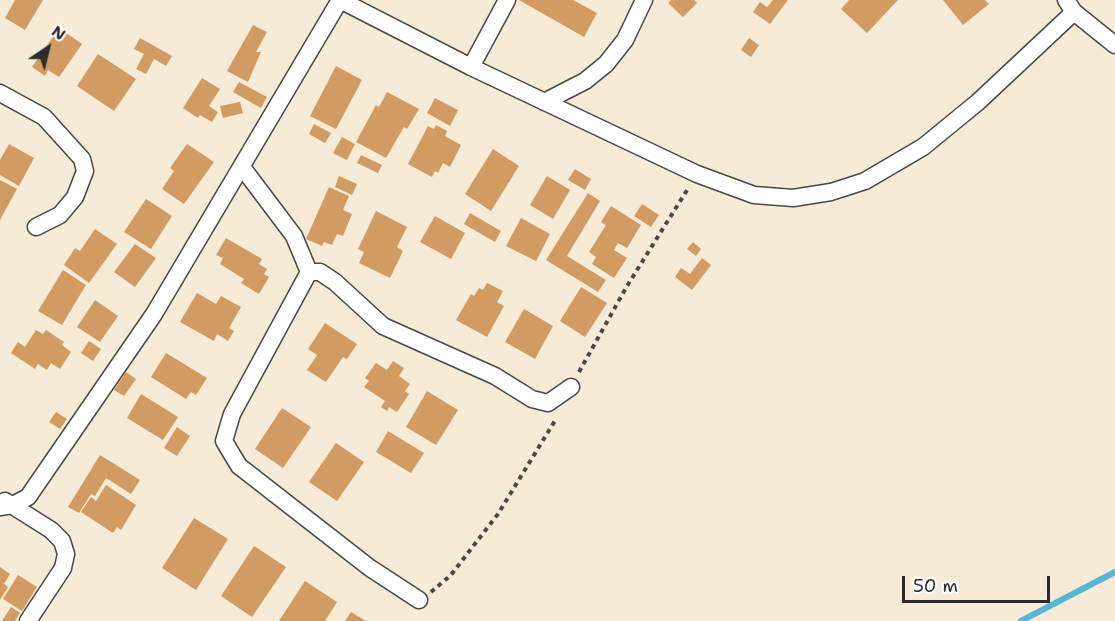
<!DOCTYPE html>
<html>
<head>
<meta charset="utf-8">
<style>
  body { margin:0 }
  #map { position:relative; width:1115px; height:621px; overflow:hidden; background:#f6ebd7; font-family:"Shantell Sans",sans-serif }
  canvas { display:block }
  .north { position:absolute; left:18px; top:18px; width:60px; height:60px; -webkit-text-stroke:4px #fff; paint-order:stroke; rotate:35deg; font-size:16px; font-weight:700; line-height:24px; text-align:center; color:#2b2b2b }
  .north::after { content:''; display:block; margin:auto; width:21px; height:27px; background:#2b2b2b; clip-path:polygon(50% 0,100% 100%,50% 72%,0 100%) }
  .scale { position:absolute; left:902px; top:576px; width:148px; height:27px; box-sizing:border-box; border:3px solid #2b2b2b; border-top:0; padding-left:8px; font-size:18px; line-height:21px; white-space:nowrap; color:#2b2b2b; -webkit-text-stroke:4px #fff; paint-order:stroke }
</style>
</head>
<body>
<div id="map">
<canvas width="1115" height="621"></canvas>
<div class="north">N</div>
<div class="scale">50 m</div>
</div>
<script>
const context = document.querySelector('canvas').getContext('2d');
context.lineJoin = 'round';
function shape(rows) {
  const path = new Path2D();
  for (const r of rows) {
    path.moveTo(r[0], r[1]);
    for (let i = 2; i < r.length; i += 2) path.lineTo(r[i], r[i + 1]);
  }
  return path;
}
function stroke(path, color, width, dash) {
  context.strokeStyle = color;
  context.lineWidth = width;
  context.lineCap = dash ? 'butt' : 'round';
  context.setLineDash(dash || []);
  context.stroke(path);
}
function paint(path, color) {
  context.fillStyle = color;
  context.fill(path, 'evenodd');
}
stroke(shape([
  [1021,621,1115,572]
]), '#55b7d4', 6);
paint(shape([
  [15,0,43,0,25,30,5,18],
  [519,0,573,0,597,13,584,37],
  [671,0,694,0,697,3,683,17,668,3],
  [773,0,788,0,770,24,753,12,760,2,767,7],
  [849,0,898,0,867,33,841,9],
  [943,0,985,0,989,4,963,25],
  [253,25,267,32,256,52,261,52,248,82,227,71],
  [59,28,82,44,59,77,48,70,45,76,32,67],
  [140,38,172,56,166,66,154,59,146,74,136,69,144,54,134,49],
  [749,38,759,45,751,57,741,50],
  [98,54,136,79,114,111,77,86],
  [336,66,362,80,336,129,310,116],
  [202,78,220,89,209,106,218,112,212,122,200,115,198,118,183,108],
  [239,82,267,97,261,108,233,92],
  [387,92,419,109,407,129,404,127,386,158,356,142,376,105,379,107],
  [435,98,458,110,450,126,427,113],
  [240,102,243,113,223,118,220,106],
  [314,124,331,133,325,143,309,134],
  [436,125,447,131,445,136,461,145,450,167,443,163,438,173,435,171,432,177,408,164,428,126,434,129],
  [342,137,355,144,347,160,333,153],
  [9,144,34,158,19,186,0,175,0,160],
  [187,144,214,162,184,204,162,189,174,171,170,168],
  [493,149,519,166,491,211,465,194],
  [361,155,382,165,378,173,357,163],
  [575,169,591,179,585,190,568,180],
  [339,176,357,184,352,195,335,187],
  [547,176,570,190,553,219,530,205],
  [0,180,17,189,0,220],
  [329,187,349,196,343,210,352,214,343,236,337,234,332,245,324,242,322,246,306,239],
  [588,193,600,201,567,256,606,280,598,292,546,260],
  [146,199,172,216,151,249,124,232],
  [642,204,659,215,651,227,634,216],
  [611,206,641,225,627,248,618,243,614,250,627,258,614,278,592,264,596,257,589,252,606,225,601,222],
  [376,211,407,227,397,247,403,251,390,278,359,263,364,252,358,249],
  [470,213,501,231,495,242,464,224],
  [435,216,465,233,451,259,420,242],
  [521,218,550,234,536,261,506,246],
  [95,229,117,244,89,283,64,265,75,248,80,251],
  [226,238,262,259,259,264,267,269,264,274,269,277,259,294,241,283,244,279,220,264,223,258,216,255],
  [693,242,701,249,696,256,687,249],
  [135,244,156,258,135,287,114,272],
  [702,258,711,265,692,290,675,277,681,268,690,274],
  [63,270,86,285,62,325,38,311],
  [487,283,503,291,497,302,504,306,487,337,456,320,471,294,474,296,479,288,483,290],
  [581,287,607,303,585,337,560,321],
  [197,293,216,304,221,296,241,307,229,328,234,331,228,341,217,334,214,341,180,322],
  [95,300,118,316,100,342,77,327],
  [524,309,553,326,535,359,505,342],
  [325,323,357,344,347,359,343,357,326,382,307,370,317,355,308,349],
  [36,330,43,334,46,330,64,342,62,345,71,352,60,369,51,363,47,370,38,364,35,369,11,353,18,342,25,347],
  [89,341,101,349,93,361,81,353],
  [166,353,207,378,196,395,191,392,186,399,151,377],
  [393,361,404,368,399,376,410,384,405,391,409,394,397,412,389,407,387,411,381,407,385,401,364,387,369,381,365,378,376,363,387,370],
  [126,372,136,379,124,396,114,390],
  [427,391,458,410,436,445,406,427],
  [141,394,178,417,163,440,127,418],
  [282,408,311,427,283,468,255,449],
  [56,412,67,419,60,429,49,422],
  [177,427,190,436,177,456,164,448],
  [388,431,424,453,411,473,376,452],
  [336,443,364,462,337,501,309,482],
  [100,455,140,480,131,494,106,478,95,496,91,494,79,513,68,507],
  [106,485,136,505,121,530,117,527,113,533,81,512,91,497,96,501],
  [194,518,228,539,196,590,162,568],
  [254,546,286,567,252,617,221,596],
  [0,567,10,574,4,584,8,587,0,600],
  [18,575,37,587,22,611,3,599],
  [305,581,337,602,325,621,279,621],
  [11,607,20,613,15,621,2,621],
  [351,612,366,621,345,621]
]), '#d29b61');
const minor = shape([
  [1066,0,1074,12,1115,45],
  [471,67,507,0],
  [0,93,44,117,82,159,85,171,75,197,60,215,36,227],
  [544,102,585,81,606,64,625,40,644,0],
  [242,167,294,236,309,272,320,272,335,282,383,326,495,376,532,399,548,403,571,387],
  [309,272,232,414,224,441,239,466,370,568,419,600],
  [5,501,51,530,62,541,66,554,63,568,28,621],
  [0,507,13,505,28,497,154,314,340,0,471,67,697,174,754,195,793,198,831,192,865,181,923,147,978,102,1074,12]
]);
stroke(minor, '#494845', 19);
stroke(shape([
  [579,372,627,286,689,187],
  [431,592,451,575,498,514,556,419]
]), '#494845', 4, [4.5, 4.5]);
stroke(minor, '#fff', 16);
</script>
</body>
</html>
